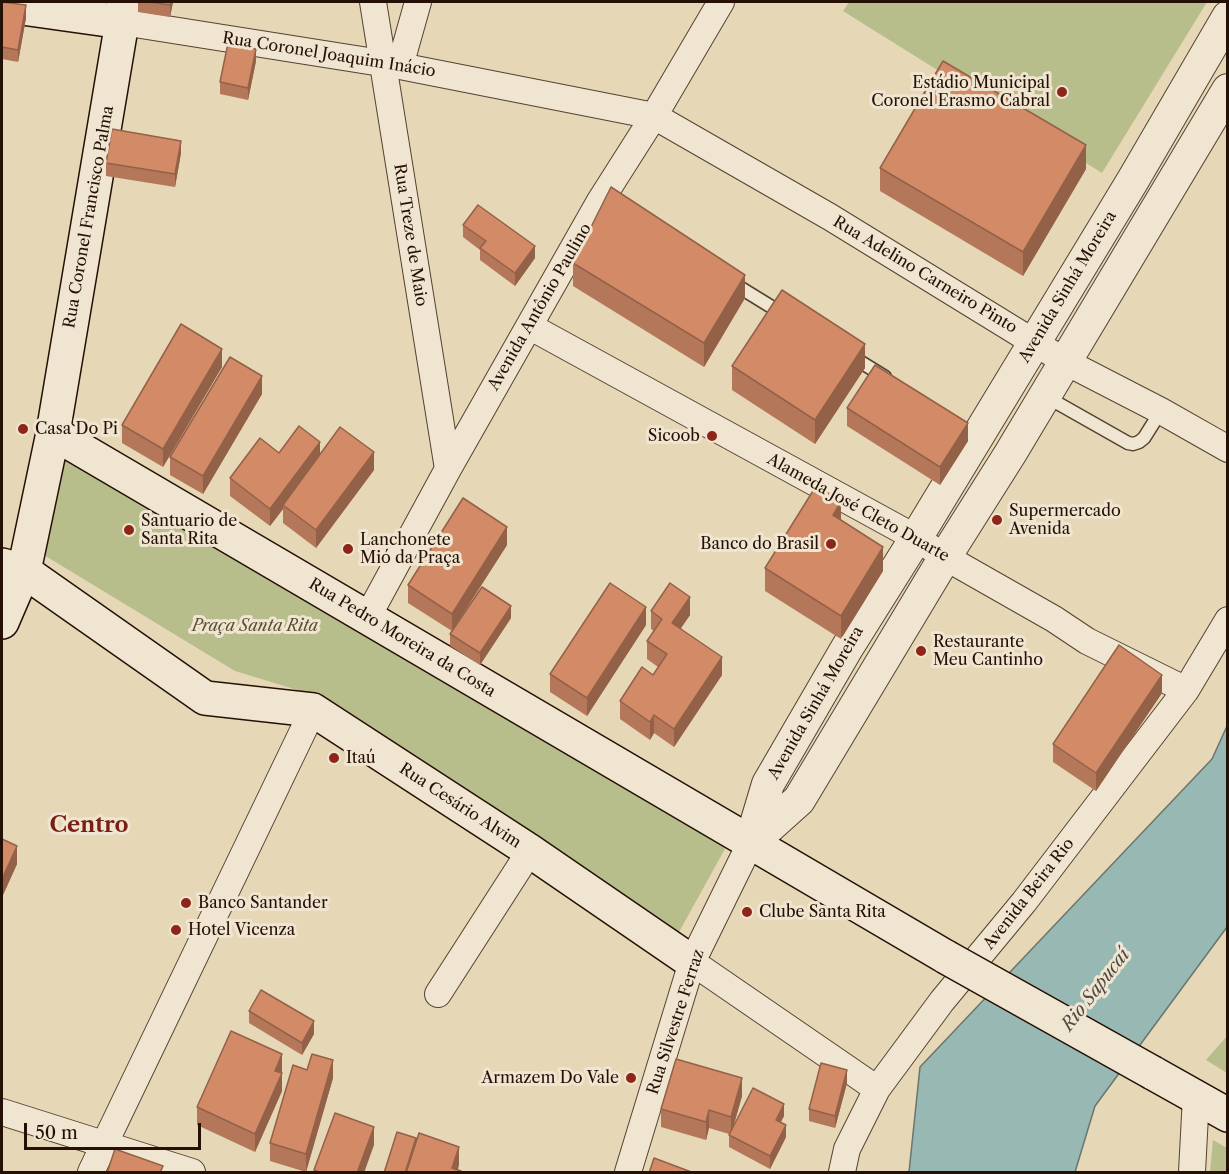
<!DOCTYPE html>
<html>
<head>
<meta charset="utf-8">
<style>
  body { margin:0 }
  #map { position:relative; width:1229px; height:1174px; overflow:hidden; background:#e6d7b6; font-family:"Libre Caslon Text",serif }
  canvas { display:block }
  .frame { position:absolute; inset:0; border:3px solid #251006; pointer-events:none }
  .scale { position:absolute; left:24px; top:1123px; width:177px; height:27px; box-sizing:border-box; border:3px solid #251006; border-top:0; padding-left:8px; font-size:18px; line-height:21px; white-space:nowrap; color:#251006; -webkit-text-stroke:4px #efe5d0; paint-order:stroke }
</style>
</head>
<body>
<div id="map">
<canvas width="1229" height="1174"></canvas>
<div class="frame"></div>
<div class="scale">50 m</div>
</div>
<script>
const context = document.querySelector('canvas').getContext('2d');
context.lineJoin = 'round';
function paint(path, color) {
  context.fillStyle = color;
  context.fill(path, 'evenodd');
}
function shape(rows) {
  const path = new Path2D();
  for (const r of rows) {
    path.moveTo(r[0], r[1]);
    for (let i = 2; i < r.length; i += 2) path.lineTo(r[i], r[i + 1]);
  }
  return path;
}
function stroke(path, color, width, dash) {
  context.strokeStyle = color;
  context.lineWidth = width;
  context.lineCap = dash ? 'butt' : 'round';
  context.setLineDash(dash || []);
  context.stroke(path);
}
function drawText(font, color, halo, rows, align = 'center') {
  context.font = font + ' "Libre Caslon Text",serif';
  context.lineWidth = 6;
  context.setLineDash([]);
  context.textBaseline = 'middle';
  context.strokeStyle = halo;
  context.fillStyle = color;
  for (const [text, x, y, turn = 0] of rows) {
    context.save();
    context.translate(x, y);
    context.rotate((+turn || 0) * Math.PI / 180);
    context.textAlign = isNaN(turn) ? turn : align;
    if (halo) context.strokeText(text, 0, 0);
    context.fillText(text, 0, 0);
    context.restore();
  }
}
paint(shape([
  [849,2,1207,2,1102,173,843,11],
  [65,456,726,847,679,932,304,692,235,671,39,552],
  [1227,1036,1227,1073,1206,1060],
  [1213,1140,1227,1148,1227,1172,1210,1172]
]), '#b8bd8c');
const water = shape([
  [1227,726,1227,927,1095,1106,1075,1172,909,1172,920,1067,1212,759,1227,726]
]);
paint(water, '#97b8b3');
stroke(water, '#69756e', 1.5);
const service = shape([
  [731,282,783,314],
  [851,356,885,377],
  [1045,396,1128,443,1133,444,1139,442,1144,438,1161,411]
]);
const minor = shape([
  [373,2,448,469],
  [122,22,400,66,654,116,830,217,1066,362,1161,411,1228,449],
  [400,66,418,2],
  [529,326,916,538,945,557,1054,619,1087,641,1186,690],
  [367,618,448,469,600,201,654,116,721,2],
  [692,962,877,1089],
  [438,994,530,851],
  [2,1112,192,1172],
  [91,1172,313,710],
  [628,1172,692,962,750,844],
  [842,1172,847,1149,877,1089,942,1001,1024,902,1186,690,1228,620],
  [1192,1172,1196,1096]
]);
const tertiary = shape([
  [751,843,799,800,945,557,1010,454,1228,90],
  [750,844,768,784,847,648,916,538,1133,180,1228,17]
]);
const secondary = shape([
  [2,5,122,22],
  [53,433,946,957],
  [2,565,24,571,205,698,313,710,530,851,692,962],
  [2,622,24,571,53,433,122,22,124,2],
  [1153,1073,1228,1115]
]);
stroke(service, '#554232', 15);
stroke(minor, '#554232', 28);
stroke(tertiary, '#554232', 34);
stroke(secondary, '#251006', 36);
stroke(service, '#efe5d0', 12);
stroke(minor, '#efe5d0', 26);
stroke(tertiary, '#efe5d0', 32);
stroke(secondary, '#efe5d0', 33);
const secondaryBridge = shape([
  [946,957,1153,1073]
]);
stroke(secondaryBridge, '#251006', 36, []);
stroke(secondaryBridge, '#efe5d0', 33);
paint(shape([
  [2,2,26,18,18,62,2,59],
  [138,2,173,2,170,17,138,12],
  [256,61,248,100,220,94,220,82],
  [181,153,175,187,106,176,106,163],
  [880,168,1086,169,1023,276,880,191],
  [463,225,535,258,515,286,480,260,480,250,463,237],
  [573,263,745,298,704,367,573,286],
  [732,366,865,368,815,444,732,390],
  [222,367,163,467,122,443,122,425],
  [262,394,203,494,170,475,170,457],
  [847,408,968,441,940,485,847,426],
  [279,453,320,455,374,470,316,548,283,523,283,509,270,526,230,496,230,478],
  [507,545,452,631,408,603,408,585],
  [765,568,883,571,841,639,765,591],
  [651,611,690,615,681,628,722,675,674,747,654,733,650,740,620,719,620,701,653,675,658,667,647,659,647,641,654,631,651,629],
  [511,618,480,665,450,646,450,634],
  [646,625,587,716,550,692,550,674],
  [1162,693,1096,791,1053,762,1053,744],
  [2,839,17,864,3,895,2,894],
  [249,1011,314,1034,302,1055,249,1023],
  [282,1054,282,1091,255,1152,197,1125,197,1107],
  [307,1070,333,1078,306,1172,270,1161,270,1143],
  [847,1083,835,1128,809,1121,809,1109],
  [742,1096,734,1124,784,1116,780,1122,786,1137,770,1169,729,1147,729,1134,709,1128,706,1140,661,1127,661,1109]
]), '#b57759');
paint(shape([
  [171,2,173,2,170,17,170,5],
  [26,5,26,18,18,62,18,50],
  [256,49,256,61,248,100,248,88],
  [181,141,181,153,175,187,175,174],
  [1086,145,1086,169,1023,276,1023,252],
  [535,246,535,258,515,286,515,273],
  [745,275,745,298,704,367,704,343],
  [865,344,865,368,815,444,815,420],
  [222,349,222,367,163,467,163,449],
  [262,376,262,394,203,494,203,476],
  [968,423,968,441,940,485,940,467],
  [320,442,320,460,283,505,283,509,270,526,270,509],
  [374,452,374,470,316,548,316,530],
  [841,501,841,525,833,515],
  [507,527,507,545,452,631,452,614],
  [883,547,883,571,841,639,841,616],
  [690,597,690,615,672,641,672,623],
  [511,606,511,618,480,665,480,653],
  [646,607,646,625,587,716,587,698],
  [722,657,722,675,674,747,674,729],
  [1162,675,1162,693,1096,791,1096,773],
  [654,715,654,733,650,740,650,722],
  [17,846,17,864,3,895,3,877],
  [314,1021,314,1034,302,1055,302,1043],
  [282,1054,282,1072,281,1076,282,1073,282,1091,255,1152,255,1134,275,1071],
  [333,1060,333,1078,306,1172,306,1154],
  [847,1070,847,1083,835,1128,835,1116],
  [742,1078,742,1096,731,1135,731,1117],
  [784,1104,784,1116,776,1132,776,1120],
  [709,1110,709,1128,706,1140,706,1122],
  [786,1125,786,1137,770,1169,770,1156],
  [374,1127,374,1145,364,1173,357,1173],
  [459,1147,459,1165,457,1173,452,1168]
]), '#936148');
const building = shape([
  [2,2,26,5,18,50,2,47,2,2],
  [150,2,171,2,170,5,150,2],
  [228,43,256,49,248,88,220,82,228,43],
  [943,61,1086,145,1023,252,880,168,943,61],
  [112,129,181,141,175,174,106,163,112,129],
  [611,187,745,275,704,343,573,263,611,187],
  [478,205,535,246,515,273,480,248,486,241,463,225,478,205],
  [782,290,865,344,815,420,732,366,782,290],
  [181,324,222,349,163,449,122,425,181,324],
  [230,357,262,376,203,476,170,457,230,357],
  [875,365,968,423,940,467,847,408,875,365],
  [299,426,320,442,270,509,230,478,260,438,279,453,299,426],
  [340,427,374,452,316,530,283,505,340,427],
  [816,486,841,501,833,515,883,547,841,616,765,568,816,486],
  [463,498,507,527,452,614,408,585,463,498],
  [610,583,646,607,587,698,550,674,610,583],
  [670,583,690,597,672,623,722,657,674,729,654,715,650,722,620,701,642,667,653,675,667,654,647,641,662,619,651,611,670,583],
  [482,587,511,606,480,653,450,634,482,587],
  [1119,645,1162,675,1096,773,1053,744,1119,645],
  [2,839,17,846,3,877,2,876,2,839],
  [261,990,314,1021,302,1043,249,1011,261,990],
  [231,1031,282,1054,275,1071,282,1073,255,1134,197,1107,231,1031],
  [312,1054,333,1060,306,1154,270,1143,293,1065,307,1070,312,1054],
  [676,1059,742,1078,731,1117,709,1110,706,1122,661,1109,676,1059],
  [821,1063,847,1070,835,1116,809,1109,821,1063],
  [753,1088,784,1104,776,1120,786,1125,770,1156,729,1135,753,1088],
  [335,1113,374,1127,357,1173,321,1173,314,1170,335,1113],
  [397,1132,416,1138,405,1173,384,1173,397,1132],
  [419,1133,459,1147,452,1168,461,1171,460,1173,406,1173,419,1133],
  [115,1149,163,1166,160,1173,107,1173,115,1149],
  [654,1158,694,1173,649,1173,654,1158]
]);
paint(building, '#d28a67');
stroke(building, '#936148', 1.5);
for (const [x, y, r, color] of [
  [1062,92,6,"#8f2418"],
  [23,429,6,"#8f2418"],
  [712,436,6,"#8f2418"],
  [997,520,6,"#8f2418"],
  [129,530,6,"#8f2418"],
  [831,544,6,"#8f2418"],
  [348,549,6,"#8f2418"],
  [921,651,6,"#8f2418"],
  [334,758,6,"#8f2418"],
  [186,903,6,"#8f2418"],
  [747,912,6,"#8f2418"],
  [176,930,6,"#8f2418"],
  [631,1078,6,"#8f2418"]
]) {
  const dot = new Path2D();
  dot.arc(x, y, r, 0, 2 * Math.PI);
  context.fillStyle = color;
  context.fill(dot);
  stroke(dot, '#efe5d0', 2);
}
drawText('16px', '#251006', '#efe5d0', [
  ["Rua Coronel Joaquim Inácio",329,55,9],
  ["Rua Coronel Francisco Palma",89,217,-80],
  ["Rua Treze de Maio",410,235,81],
  ["Rua Adelino Carneiro Pinto",925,275,31],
  ["Avenida Sinhá Moreira",1068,287,-59],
  ["Avenida Antônio Paulino",540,307,-60],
  ["Alameda José Cleto Duarte",858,508,29],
  ["Rua Pedro Moreira da Costa",402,638,31],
  ["Avenida Sinhá Moreira",816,703,-60],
  ["Rua Cesário Alvim",460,806,33],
  ["Avenida Beira Rio",1029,894,-52],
  ["Rua Silvestre Ferraz",676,1022,-72]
]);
drawText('16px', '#251006', '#efe5d0', [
  ["Estádio Municipal",1050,83,"right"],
  ["Coronel Erasmo Cabral",1050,101,"right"],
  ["Casa Do Pi",35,429],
  ["Sicoob",700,436,"right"],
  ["Supermercado",1009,511],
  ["Avenida",1009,529],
  ["Santuario de",141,521],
  ["Santa Rita",141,539],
  ["Lanchonete",360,540],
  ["Mió da Praça",360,558],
  ["Banco do Brasil",819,544,"right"],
  ["Restaurante",933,642],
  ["Meu Cantinho",933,660],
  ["Itaú",346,758],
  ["Banco Santander",198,903],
  ["Clube Santa Rita",759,912],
  ["Hotel Vicenza",188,930],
  ["Armazem Do Vale",619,1078,"right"]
], 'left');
drawText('italic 16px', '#584d35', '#efe5d0', [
  ["Praça Santa Rita",255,626]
]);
drawText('italic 18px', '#4d4b43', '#efe5d0', [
  ["Rio Sapucaí",1096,990,-52]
]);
drawText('bold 22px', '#7a1f14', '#efe5d0', [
  ["Centro",89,826]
]);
</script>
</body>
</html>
